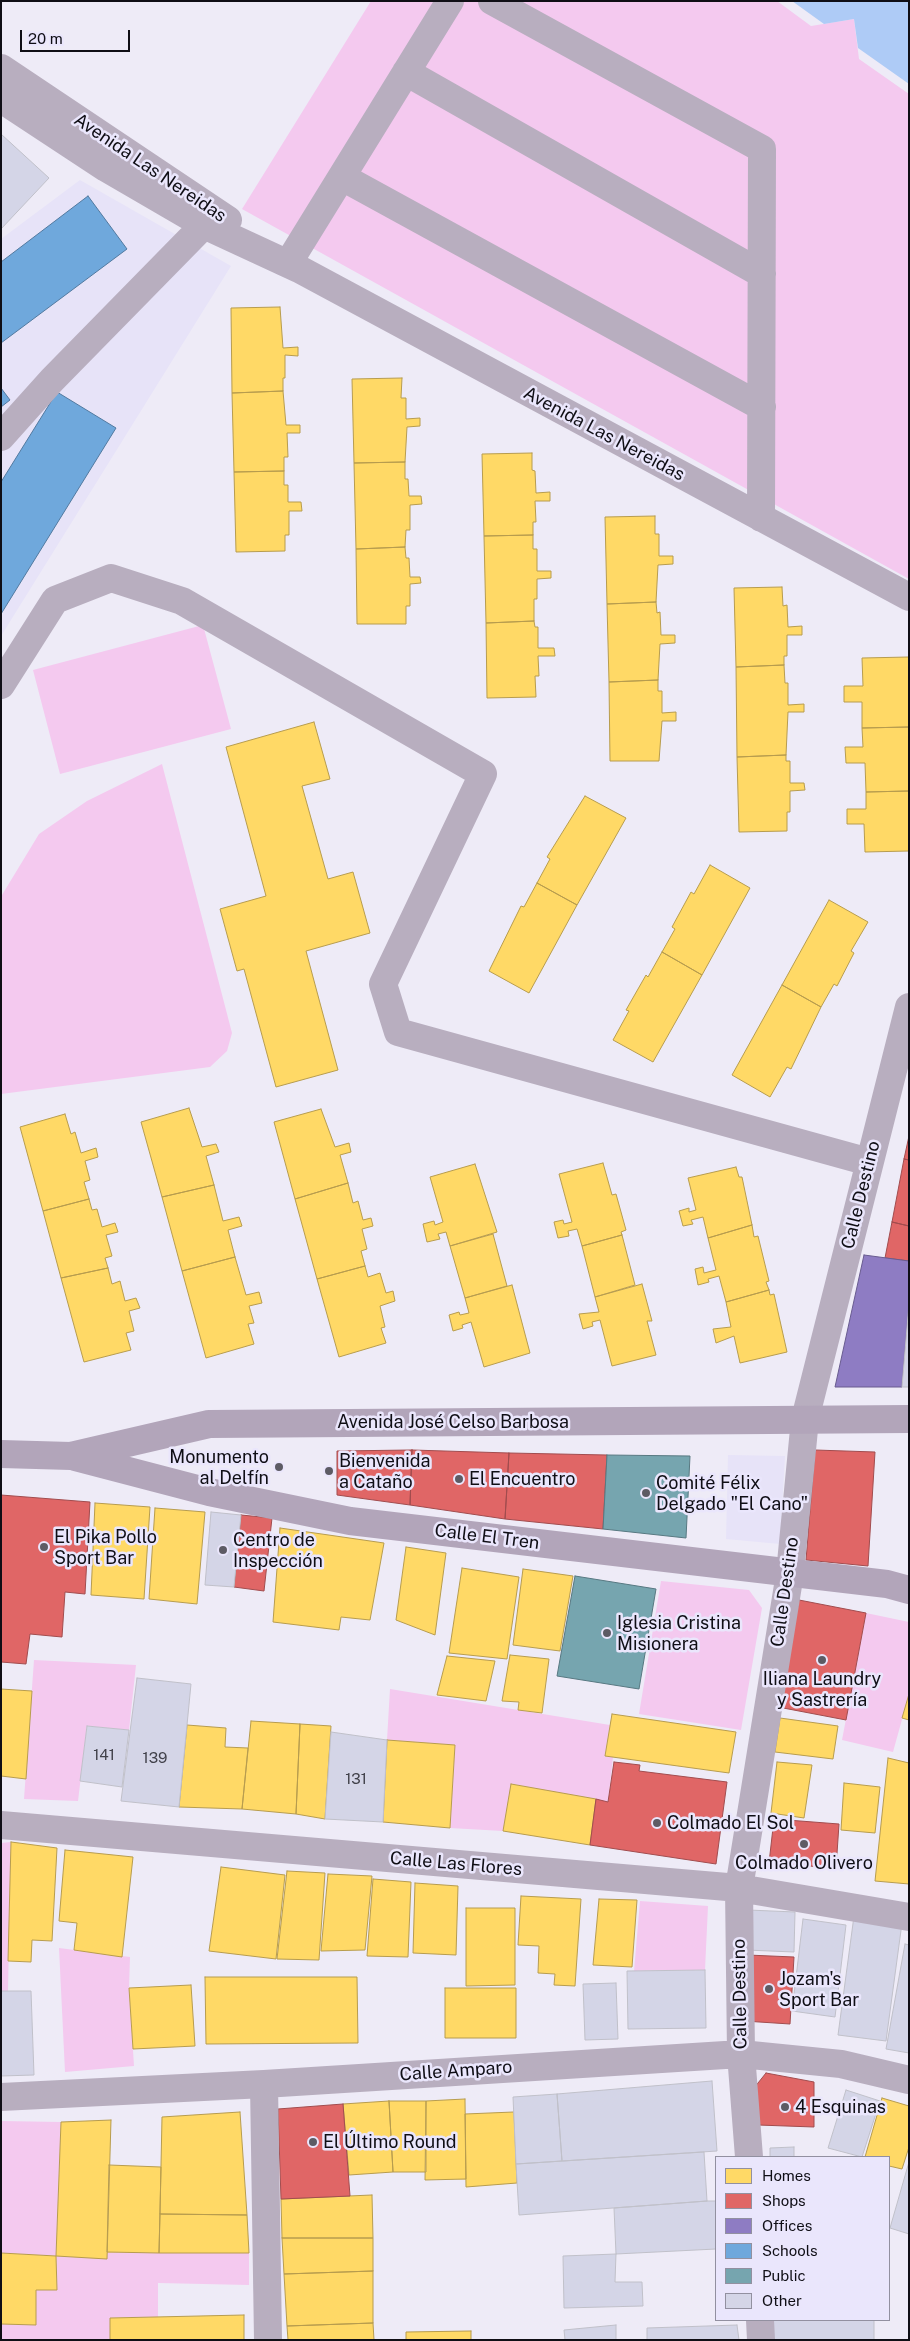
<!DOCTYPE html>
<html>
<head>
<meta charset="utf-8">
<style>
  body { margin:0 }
  #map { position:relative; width:910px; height:2341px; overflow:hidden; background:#eeebf7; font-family:"Public Sans",sans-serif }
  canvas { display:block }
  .frame { position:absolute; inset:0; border:2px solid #0f0e15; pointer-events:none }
  .legend { position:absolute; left:715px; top:2156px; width:175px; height:165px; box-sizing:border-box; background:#eae6fc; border:1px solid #9290a0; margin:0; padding:6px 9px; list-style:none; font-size:15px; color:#0f0e15 }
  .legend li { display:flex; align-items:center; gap:10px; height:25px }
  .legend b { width:25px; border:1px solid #9290a0 }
  .scale { position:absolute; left:20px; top:30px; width:110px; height:22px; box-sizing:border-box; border:2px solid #0f0e15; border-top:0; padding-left:6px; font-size:15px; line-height:18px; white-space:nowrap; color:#0f0e15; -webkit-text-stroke:4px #eae6fc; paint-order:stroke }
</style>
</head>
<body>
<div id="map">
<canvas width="910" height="2341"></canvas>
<div class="frame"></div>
<ul class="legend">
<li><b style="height:14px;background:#ffd966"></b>Homes</li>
<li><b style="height:14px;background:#e06666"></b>Shops</li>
<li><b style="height:14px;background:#8e7cc3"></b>Offices</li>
<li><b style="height:14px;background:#6fa8dc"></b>Schools</li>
<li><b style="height:14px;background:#76a5af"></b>Public</li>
<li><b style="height:14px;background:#d4d5e7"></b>Other</li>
</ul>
<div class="scale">20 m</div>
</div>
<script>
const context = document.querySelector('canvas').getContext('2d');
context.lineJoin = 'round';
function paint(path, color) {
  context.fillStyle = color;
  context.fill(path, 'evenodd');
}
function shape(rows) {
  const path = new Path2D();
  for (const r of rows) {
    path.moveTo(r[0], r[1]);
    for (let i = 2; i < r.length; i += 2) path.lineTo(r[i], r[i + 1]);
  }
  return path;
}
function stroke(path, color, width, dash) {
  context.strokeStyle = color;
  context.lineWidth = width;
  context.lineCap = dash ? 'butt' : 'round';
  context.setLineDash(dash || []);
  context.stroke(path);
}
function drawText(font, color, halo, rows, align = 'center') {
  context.font = font + ' "Public Sans",sans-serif';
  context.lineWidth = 5;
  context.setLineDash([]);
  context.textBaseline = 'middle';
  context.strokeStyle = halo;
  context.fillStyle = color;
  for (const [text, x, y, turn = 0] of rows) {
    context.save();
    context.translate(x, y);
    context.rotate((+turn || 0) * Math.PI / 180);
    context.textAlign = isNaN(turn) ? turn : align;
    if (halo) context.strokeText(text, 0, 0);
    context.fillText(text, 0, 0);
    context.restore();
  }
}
paint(shape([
  [80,180,231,266,1,636,1,239],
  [728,1455,785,1456,780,1544,726,1539]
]), '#e7e3f8');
paint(shape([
  [371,1,777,1,811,26,854,19,859,59,909,94,909,579,242,209],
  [203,625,231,729,60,774,33,670],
  [162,764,232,1033,227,1051,210,1067,1,1094,2,895,39,834,87,801],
  [661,1581,749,1590,762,1608,741,1730,639,1714],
  [866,1613,909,1622,909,1694,893,1752,842,1740],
  [34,1660,136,1665,129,1730,87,1726,78,1801,24,1799],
  [390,1689,610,1725,605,1756,613,1757,608,1802,512,1784,503,1831,450,1828,455,1745,387,1740],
  [11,1842,8,1991,1,1991,1,1843],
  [640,1901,708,1906,705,1970,634,1971],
  [59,1948,130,1957,129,1988,134,2066,65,2072],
  [1,2121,61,2122,56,2256,107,2252,249,2253,249,2285,158,2283,158,2317,110,2318,110,2340,1,2340,1,2324,36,2325,36,2290,57,2290,56,2256,1,2253]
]), '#f4c9ef');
paint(shape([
  [792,1,909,1,909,84,858,48,854,19,824,24]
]), '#aecbf6');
const homes = shape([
  [280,307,283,348,298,347,298,356,285,355,285,378,283,378,283,391,232,393,231,308,280,307],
  [402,378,401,398,406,398,406,419,420,418,420,426,407,427,405,462,354,463,352,379,402,378],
  [283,391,286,425,300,425,300,433,287,433,288,457,284,457,284,471,234,472,232,393,283,391],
  [532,453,532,470,535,471,536,493,550,492,550,501,535,501,536,522,533,522,533,535,484,536,482,454,532,453],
  [405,462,405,479,408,479,409,496,421,496,422,504,410,505,410,530,406,530,405,547,356,549,354,463,405,462],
  [284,471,284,485,288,485,288,502,301,502,302,511,289,511,289,535,285,535,285,551,236,552,234,472,284,471],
  [655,516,655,534,659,534,659,556,673,556,673,564,658,565,656,602,607,604,605,517,655,516],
  [533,535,533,549,537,549,537,571,551,571,551,578,537,579,537,599,534,599,534,621,486,623,484,536,533,535],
  [405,547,406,558,409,558,410,577,420,577,421,583,410,584,410,606,406,606,406,624,357,624,356,549,405,547],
  [782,587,783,606,787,605,788,627,802,626,802,635,787,635,787,656,784,656,784,665,736,667,734,588,782,587],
  [656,602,657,613,660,612,661,635,675,635,675,643,660,644,658,680,609,682,607,604,656,602],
  [534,621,535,627,538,627,538,648,554,648,555,656,538,656,539,676,535,676,536,697,487,698,486,623,534,621],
  [909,657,909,727,862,728,862,702,844,702,844,686,863,686,862,658,909,657],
  [784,665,785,683,788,683,788,705,804,704,804,712,788,712,786,755,737,757,736,667,784,665],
  [658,680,658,691,662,691,662,713,676,712,676,721,662,721,659,761,610,761,609,682,658,680],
  [314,722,330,779,302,786,328,879,353,872,370,933,306,951,338,1070,276,1087,244,969,237,971,220,909,266,896,226,747,314,722],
  [909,727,909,791,866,792,865,763,846,763,845,747,863,747,862,728,909,727],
  [786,755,786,761,790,761,790,783,804,783,805,790,790,791,790,812,787,812,787,831,739,832,737,757,786,755],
  [909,791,909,851,865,852,864,824,847,824,847,809,866,809,866,792,909,791],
  [585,796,626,818,577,905,537,883,550,859,547,857,585,796],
  [710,865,750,888,702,975,662,952,675,929,672,927,691,892,694,894,710,865],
  [537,883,577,905,529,993,489,971,521,906,524,907,537,883],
  [829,900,868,922,851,951,854,953,837,986,834,984,821,1007,782,985,829,900],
  [662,952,702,975,653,1062,613,1040,629,1011,626,1010,646,975,648,977,662,952],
  [782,985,821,1007,791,1069,787,1067,770,1097,732,1075,782,985],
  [189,1108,202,1147,216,1144,219,1152,206,1156,214,1185,162,1197,141,1122,189,1108],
  [321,1109,335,1147,349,1143,351,1152,340,1155,348,1183,295,1199,274,1122,321,1109],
  [65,1114,71,1134,75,1132,81,1153,96,1148,98,1157,85,1161,90,1180,84,1182,89,1199,43,1211,20,1127,65,1114],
  [603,1163,612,1195,616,1194,626,1230,621,1232,622,1235,582,1246,577,1229,568,1231,569,1236,558,1238,554,1222,563,1220,564,1224,572,1222,559,1174,603,1163],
  [475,1164,497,1232,450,1246,446,1232,438,1234,440,1239,427,1242,423,1224,434,1221,435,1225,443,1222,430,1177,475,1164],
  [736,1167,739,1177,742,1177,752,1225,708,1238,703,1217,691,1220,693,1224,683,1226,679,1211,689,1208,689,1212,696,1210,688,1178,736,1167],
  [348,1183,353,1203,358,1201,363,1220,371,1218,373,1226,362,1229,367,1249,361,1251,365,1266,317,1279,295,1199,348,1183],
  [214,1185,223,1221,239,1217,242,1226,228,1230,235,1257,182,1271,162,1197,214,1185],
  [89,1199,92,1210,97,1209,102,1227,115,1223,118,1232,106,1235,112,1256,105,1258,108,1268,61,1278,43,1211,89,1199],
  [752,1225,754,1237,758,1236,769,1281,766,1282,769,1290,726,1302,719,1276,708,1279,709,1282,698,1285,695,1269,703,1267,704,1273,716,1270,708,1238,752,1225],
  [493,1234,507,1286,465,1298,450,1246,493,1234],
  [622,1235,635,1285,595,1297,582,1246,622,1235],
  [235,1257,246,1295,259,1292,262,1303,249,1306,254,1323,248,1324,254,1344,206,1358,182,1271,235,1257],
  [365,1266,368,1277,380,1273,386,1293,393,1291,395,1301,380,1306,385,1327,381,1328,386,1343,339,1357,317,1279,365,1266],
  [108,1268,112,1284,120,1281,125,1301,136,1298,140,1308,129,1311,134,1331,126,1333,131,1350,84,1362,61,1278,108,1268],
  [642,1284,652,1321,647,1321,656,1355,612,1366,600,1320,592,1322,593,1326,583,1329,579,1314,599,1312,595,1297,642,1284],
  [512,1285,530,1353,484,1367,471,1322,462,1325,463,1328,453,1331,449,1315,459,1312,460,1315,469,1313,465,1298,512,1285],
  [769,1290,770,1295,774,1294,787,1352,740,1363,734,1336,716,1343,713,1329,731,1327,726,1302,769,1290],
  [95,1503,150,1507,144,1599,91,1595,95,1503],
  [155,1508,205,1512,197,1604,149,1599,155,1508],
  [280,1528,384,1543,370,1620,341,1617,339,1630,273,1622,280,1528],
  [406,1547,446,1553,435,1635,396,1620,406,1547],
  [462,1568,519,1577,507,1659,449,1653,462,1568],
  [523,1569,573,1576,560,1651,513,1645,523,1569],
  [510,1655,549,1659,542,1713,518,1710,519,1702,502,1701,510,1655],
  [447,1656,495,1661,486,1701,437,1695,447,1656],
  [1,1689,32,1691,26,1779,1,1776,1,1689],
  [909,1694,909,1720,902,1718,909,1694],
  [612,1714,736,1732,729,1773,605,1756,612,1714],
  [780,1718,838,1726,833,1759,775,1752,780,1718],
  [251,1721,300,1724,296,1814,242,1809,251,1721],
  [300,1724,331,1726,325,1819,296,1814,300,1724],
  [187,1725,226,1728,225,1747,248,1748,242,1809,179,1807,187,1725],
  [387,1740,455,1745,450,1828,383,1822,387,1740],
  [888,1758,909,1763,909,1884,875,1881,888,1758],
  [777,1762,812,1765,804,1818,771,1813,777,1762],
  [844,1783,880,1787,875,1833,841,1830,844,1783],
  [511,1784,596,1799,590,1845,503,1831,511,1784],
  [11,1842,57,1848,52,1941,32,1940,31,1962,8,1961,11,1842],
  [65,1850,133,1857,122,1957,74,1950,77,1923,59,1921,65,1850],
  [221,1867,285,1875,276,1959,209,1951,221,1867],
  [287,1871,325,1873,319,1960,277,1959,287,1871],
  [328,1874,372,1876,365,1950,321,1951,328,1874],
  [373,1879,411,1882,408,1957,367,1956,373,1879],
  [415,1883,458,1886,456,1955,413,1953,415,1883],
  [521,1896,581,1899,575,1986,554,1985,555,1974,538,1973,539,1946,518,1945,521,1896],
  [599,1899,637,1900,632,1967,593,1965,599,1899],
  [466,1908,515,1908,515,1985,466,1986,466,1908],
  [205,1977,357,1977,358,2043,206,2044,205,1977],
  [191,1985,195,2046,133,2049,129,1988,191,1985],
  [445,1988,516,1988,516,2038,445,2038,445,1988],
  [882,2098,909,2106,909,2147,902,2169,889,2166,889,2157,865,2157,882,2098],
  [465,2099,466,2179,425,2180,426,2101,465,2099],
  [389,2101,393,2172,349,2175,343,2104,389,2101],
  [389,2101,426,2101,426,2172,393,2172,389,2101],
  [240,2112,247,2215,160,2214,162,2117,240,2112],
  [514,2112,517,2183,466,2187,465,2114,514,2112],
  [111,2120,107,2259,56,2256,61,2122,111,2120],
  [109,2165,161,2167,159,2253,107,2252,109,2165],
  [372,2195,373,2238,282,2238,281,2199,372,2195],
  [160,2214,247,2215,249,2253,159,2253,160,2214],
  [282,2238,373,2238,373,2271,284,2274,282,2238],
  [1,2253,56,2256,57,2290,36,2290,36,2325,1,2324,1,2253],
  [373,2271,373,2323,287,2326,284,2274,373,2271],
  [244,2315,244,2340,110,2340,110,2318,244,2315],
  [373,2323,374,2340,288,2340,287,2326,373,2323],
  [471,2331,471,2340,406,2340,406,2332,471,2331]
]);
paint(homes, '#ffd966');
stroke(homes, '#b79c4e', 1);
const shops = shape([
  [909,1136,909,1160,904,1159,909,1136],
  [904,1159,909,1160,909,1226,892,1222,904,1159],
  [892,1222,909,1226,909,1261,885,1258,892,1222],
  [412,1450,410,1505,337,1495,337,1451,412,1450],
  [412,1450,509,1453,505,1519,410,1505,412,1450],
  [815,1450,875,1452,868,1566,806,1560,815,1450],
  [509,1453,607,1455,603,1529,505,1519,509,1453],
  [1,1495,90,1502,85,1594,65,1592,62,1637,30,1634,26,1664,1,1662,1,1495],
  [241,1515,272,1518,264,1591,234,1587,241,1515],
  [799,1600,866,1613,846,1720,778,1707,799,1600],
  [614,1762,640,1765,639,1771,727,1782,716,1864,590,1845,596,1799,608,1802,614,1762],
  [774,1819,839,1824,836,1868,769,1863,774,1819],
  [747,1955,794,1957,790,2024,744,2021,747,1955],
  [766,2073,814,2082,814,2127,758,2125,754,2088,766,2073],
  [343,2104,350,2196,281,2199,278,2109,343,2104]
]);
paint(shops, '#e06666');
stroke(shops, '#a14c4e', 1);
const offices = shape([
  [864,1255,909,1261,909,1304,902,1387,835,1387,864,1255]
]);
paint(offices, '#8e7cc3');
stroke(offices, '#685b8f', 1);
const schools = shape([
  [88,196,127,249,1,343,1,262,88,196],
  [1,388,10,400,1,407,1,388],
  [57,392,116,428,1,614,1,482,57,392]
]);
paint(schools, '#6fa8dc');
stroke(schools, '#527aa0', 1);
const public = shape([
  [607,1455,690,1456,686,1538,603,1529,607,1455],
  [575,1576,656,1589,639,1689,557,1676,575,1576]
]);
paint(public, '#76a5af');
stroke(public, '#577881', 1);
const building = shape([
  [1,134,49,178,1,229,1,134],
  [909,1304,909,1387,902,1387,909,1304],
  [211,1512,241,1515,234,1587,205,1585,211,1512],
  [137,1678,191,1684,179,1807,121,1801,137,1678],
  [87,1726,129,1730,122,1787,80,1781,87,1726],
  [331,1732,387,1740,383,1822,325,1819,331,1732],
  [748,1910,795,1912,794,1952,746,1950,748,1910],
  [854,1916,902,1923,886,2041,838,2035,854,1916],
  [803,1919,846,1925,835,2017,792,2011,803,1919],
  [905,1944,909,1945,909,2053,886,2049,905,1944],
  [705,1970,706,2028,628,2029,627,1971,705,1970],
  [616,1983,618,2039,585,2040,583,1984,616,1983],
  [1,1991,31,1991,34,2075,1,2076,1,1991],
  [712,2081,717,2151,562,2161,557,2094,712,2081],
  [846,2090,880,2101,862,2157,828,2148,846,2090],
  [557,2094,562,2161,516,2164,513,2097,557,2094],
  [794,2147,794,2157,770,2157,770,2148,794,2147],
  [704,2152,707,2201,519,2215,516,2164,704,2152],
  [909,2162,909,2234,890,2228,909,2162],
  [707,2201,716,2201,716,2249,616,2254,614,2208,707,2201],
  [616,2254,615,2282,642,2282,643,2306,564,2308,563,2256,616,2254],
  [768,2320,874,2320,874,2340,768,2340,768,2320],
  [616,2325,616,2340,565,2340,564,2330,616,2325],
  [737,2325,739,2340,647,2340,647,2328,737,2325]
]);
paint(building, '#d4d5e7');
stroke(building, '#c0c0c9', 1);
stroke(shape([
  [492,1,762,149,761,518],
  [1,68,228,220],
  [406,72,762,274],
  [1,99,106,168,204,225,299,269,909,597],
  [342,177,762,407],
  [289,262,450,1],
  [1,437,52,380,204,225],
  [1,685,55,600,111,578,182,601,483,774,383,984,398,1032,869,1162],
  [1,1825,739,1888,909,1917],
  [264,2084,268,2340],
  [1,2097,264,2084,741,2054,841,2064,909,2080],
  [749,2157,741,2054,739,1888,790,1573,805,1419,909,1007],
  [760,2320,761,2340]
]), '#b8aebf', 28);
stroke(shape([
  [1,1454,71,1456,209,1424,909,1419],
  [75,1457,209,1492,350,1521,887,1584,909,1590]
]), '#b2a5ba', 28);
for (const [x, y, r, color] of [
  [279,1467,5,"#5d5b64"],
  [329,1471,5,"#5d5b64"],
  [459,1479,5,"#5d5b64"],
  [646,1493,5,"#5d5b64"],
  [44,1547,5,"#5d5b64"],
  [223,1550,5,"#5d5b64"],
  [607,1633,5,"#5d5b64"],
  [822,1660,5,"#5d5b64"],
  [657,1823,5,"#5d5b64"],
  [804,1844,5,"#5d5b64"],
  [769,1989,5,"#5d5b64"],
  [785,2107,5,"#5d5b64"],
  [313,2142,5,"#5d5b64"]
]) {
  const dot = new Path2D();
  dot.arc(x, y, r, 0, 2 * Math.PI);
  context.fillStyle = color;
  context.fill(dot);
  stroke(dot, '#eae6fc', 2);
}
drawText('15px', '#41414a', null, [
  ["141",104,1755],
  ["139",155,1758],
  ["131",356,1779]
]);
drawText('18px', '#0f0e15', '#eae6fc', [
  ["Avenida Las Nereidas",150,168,34],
  ["Avenida Las Nereidas",604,434,28],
  ["Calle Destino",861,1195,-76],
  ["Avenida José Celso Barbosa",453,1422],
  ["Calle El Tren",487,1537,7],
  ["Calle Destino",785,1592,-82],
  ["Calle Las Flores",456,1864,5],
  ["Calle Destino",740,1994,-91],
  ["Calle Amparo",456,2071,-4]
]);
drawText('18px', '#0f0e15', '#eae6fc', [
  ["Monumento",269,1457,"right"],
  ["al Delfín",269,1478,"right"],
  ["Bienvenida",339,1461],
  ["a Cataño",339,1482],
  ["El Encuentro",469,1479],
  ["Comité Félix",656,1483],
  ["Delgado \"El Cano\"",656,1504],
  ["El Pika Pollo",54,1537],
  ["Sport Bar",54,1558],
  ["Centro de",233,1540],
  ["Inspección",233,1561],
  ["Iglesia Cristina",617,1623],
  ["Misionera",617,1644],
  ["Iliana Laundry",822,1679,"center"],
  ["y Sastrería",822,1700,"center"],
  ["Colmado El Sol",667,1823],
  ["Colmado Olivero",804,1863,"center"],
  ["Jozam's",779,1979],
  ["Sport Bar",779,2000],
  ["4 Esquinas",795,2107],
  ["El Último Round",323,2142]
], 'left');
</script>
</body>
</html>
